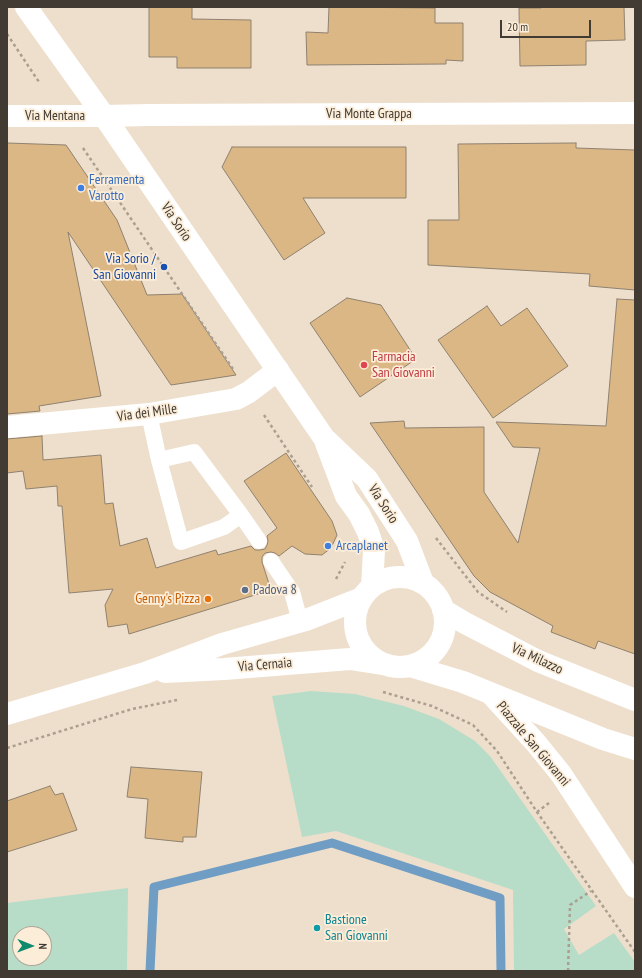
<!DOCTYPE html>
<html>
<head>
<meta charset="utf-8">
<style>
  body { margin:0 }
  #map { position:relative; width:642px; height:978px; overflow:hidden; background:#eedfcc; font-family:"PT Sans Narrow",sans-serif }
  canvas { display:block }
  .frame { position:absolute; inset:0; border:8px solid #413b33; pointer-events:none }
  .north { position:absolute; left:12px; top:926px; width:40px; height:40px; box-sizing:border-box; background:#fcedd9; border:1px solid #b1a697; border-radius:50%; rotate:91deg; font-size:11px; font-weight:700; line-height:16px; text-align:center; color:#413b33 }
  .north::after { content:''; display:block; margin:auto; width:14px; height:18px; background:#108a6d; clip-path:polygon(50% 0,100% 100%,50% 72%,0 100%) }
  .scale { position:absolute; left:500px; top:20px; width:91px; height:18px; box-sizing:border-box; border:2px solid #413b33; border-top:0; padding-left:5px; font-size:12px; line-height:14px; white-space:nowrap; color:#413b33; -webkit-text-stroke:3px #fcedd9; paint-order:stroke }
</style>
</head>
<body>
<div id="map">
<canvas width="642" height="978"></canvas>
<div class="frame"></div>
<div class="north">N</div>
<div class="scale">20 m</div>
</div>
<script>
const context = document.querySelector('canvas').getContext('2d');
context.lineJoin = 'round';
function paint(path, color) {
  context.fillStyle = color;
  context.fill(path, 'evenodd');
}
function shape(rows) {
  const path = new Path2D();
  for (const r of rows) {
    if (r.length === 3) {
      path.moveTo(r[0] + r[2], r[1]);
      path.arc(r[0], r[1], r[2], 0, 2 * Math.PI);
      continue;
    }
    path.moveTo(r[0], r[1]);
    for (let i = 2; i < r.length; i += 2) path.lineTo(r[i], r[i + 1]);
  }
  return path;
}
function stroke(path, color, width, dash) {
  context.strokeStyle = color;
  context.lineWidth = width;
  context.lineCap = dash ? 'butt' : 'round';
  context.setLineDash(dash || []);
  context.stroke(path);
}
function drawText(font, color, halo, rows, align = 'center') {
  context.font = font + ' "PT Sans Narrow",sans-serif';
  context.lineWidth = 3.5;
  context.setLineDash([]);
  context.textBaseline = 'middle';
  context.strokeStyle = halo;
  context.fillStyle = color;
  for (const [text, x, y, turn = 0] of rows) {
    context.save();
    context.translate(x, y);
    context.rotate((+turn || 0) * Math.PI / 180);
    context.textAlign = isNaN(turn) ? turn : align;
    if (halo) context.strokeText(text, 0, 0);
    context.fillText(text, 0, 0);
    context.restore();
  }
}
paint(shape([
  [311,691,355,694,404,706,439,719,475,741,490,756,596,906,564,929,579,955,614,933,635,962,635,971,514,971,513,890,336,831,302,837,272,696],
  [128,888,127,971,7,971,7,903],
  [20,934,44,934,44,958,20,958]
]), '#b7ddc8');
stroke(shape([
  [150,971,154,887,332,843,500,898,501,971]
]), '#6f9dc4', 9);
const building = shape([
  [149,7,192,7,192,19,251,20,251,68,177,68,177,57,149,57,149,7],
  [329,7,435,8,435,23,463,23,463,61,446,60,446,64,307,65,306,32,328,33,329,7],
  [541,7,624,7,625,40,586,41,586,65,520,66,519,8,541,8,541,7],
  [7,143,66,145,117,220,147,295,182,294,236,375,171,385,68,232,101,396,39,406,40,411,7,414,7,143],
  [576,143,576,148,635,150,635,290,589,286,590,274,428,265,428,220,459,220,458,144,576,143],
  [232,147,406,147,406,198,303,198,325,233,284,260,222,167,232,147],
  [347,298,381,305,416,359,360,397,310,323,347,298],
  [617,299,635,300,635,654,598,641,595,649,551,632,553,626,490,592,474,576,370,423,404,421,405,428,484,427,484,492,518,543,540,448,513,447,496,422,606,426,617,299],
  [487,306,501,326,527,308,568,366,493,418,438,340,487,306],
  [42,436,43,460,101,455,105,504,113,503,120,546,147,538,156,568,216,550,218,555,251,546,255,550,260,550,265,549,267,545,268,541,267,536,277,528,244,481,286,453,332,521,337,535,331,548,322,555,305,554,292,546,279,556,275,553,271,552,265,553,262,557,262,562,271,590,129,634,127,624,108,627,105,605,113,589,69,593,62,506,58,506,57,486,26,489,23,471,7,473,7,439,42,436],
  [131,767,202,772,196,837,183,837,183,842,145,838,148,799,127,797,131,767],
  [50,786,55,795,63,793,77,830,7,852,7,801,50,786]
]);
paint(building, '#dcb786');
stroke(building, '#8e816f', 1);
stroke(shape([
  [7,34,39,82],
  [83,148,233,369],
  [264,415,312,487],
  [436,538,478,592,507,612],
  [336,579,345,562],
  [383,692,432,706,473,725,497,751,537,812,635,952],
  [7,748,132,709,177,700],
  [537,812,549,803],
  [568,971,570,905,591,891]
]), '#ab9f90', 2.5, [3, 3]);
stroke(shape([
  [149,414,159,460],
  [241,515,224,527,181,542,159,460,194,452,241,515,259,541],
  [271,561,292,592,300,621]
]), '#fff', 16);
stroke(shape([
  [7,116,104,116,149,115,635,113],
  [7,427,149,414,236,399,249,392,278,370],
  [492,695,535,742,561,774,635,887]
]), '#fff', 22);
stroke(shape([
  [26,7,104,116,324,438,367,479,407,541,423,583],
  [326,443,346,496,359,514,368,532,374,550,372,587],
  [400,622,45],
  [443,610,465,623,538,661,635,700],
  [410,666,463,682,603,739,635,749],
  [165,672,224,669,350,659,382,664],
  [7,714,145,673,222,644,306,620,362,598]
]), '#fff', 22);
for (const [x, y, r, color] of [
  [81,188,4,"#3f7fe0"],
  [164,267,4,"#1a4fb4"],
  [364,365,4,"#e0444e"],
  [328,546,4,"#3f7fe0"],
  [245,590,4,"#5c6f8a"],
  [208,599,4,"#e8710a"],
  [317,928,4,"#0f9aa8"]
]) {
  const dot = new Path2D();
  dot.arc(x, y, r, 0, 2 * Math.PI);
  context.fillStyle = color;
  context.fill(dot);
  stroke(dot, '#fcedd9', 1.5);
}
drawText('14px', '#413b33', '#fcedd9', [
  ["Via Monte Grappa",369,114],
  ["Via Mentana",55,116],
  ["Via Sorio",176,222,56],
  ["Via dei Mille",147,413,-8],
  ["Via Sorio",383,504,57],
  ["Via Milazzo",537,659,25],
  ["Via Cernaia",265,665,-5],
  ["Piazzale San Giovanni",533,744,50]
]);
drawText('14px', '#366cbe', '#fcedd9', [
  ["Ferramenta",89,180],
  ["Varotto",89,196],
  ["Arcaplanet",336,546]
], 'left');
drawText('14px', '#164399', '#fcedd9', [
  ["Via Sorio /",156,259],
  ["San Giovanni",156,275]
], 'right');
drawText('14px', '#be3a42', '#fcedd9', [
  ["Farmacia",372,357],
  ["San Giovanni",372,373]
], 'left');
drawText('14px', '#4e5e75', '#fcedd9', [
  ["Padova 8",253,590]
], 'left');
drawText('14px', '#c56008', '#fcedd9', [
  ["Genny's Pizza",200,599]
], 'right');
drawText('14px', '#0d838f', '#fcedd9', [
  ["Bastione",325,920],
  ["San Giovanni",325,936]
], 'left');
</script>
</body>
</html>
